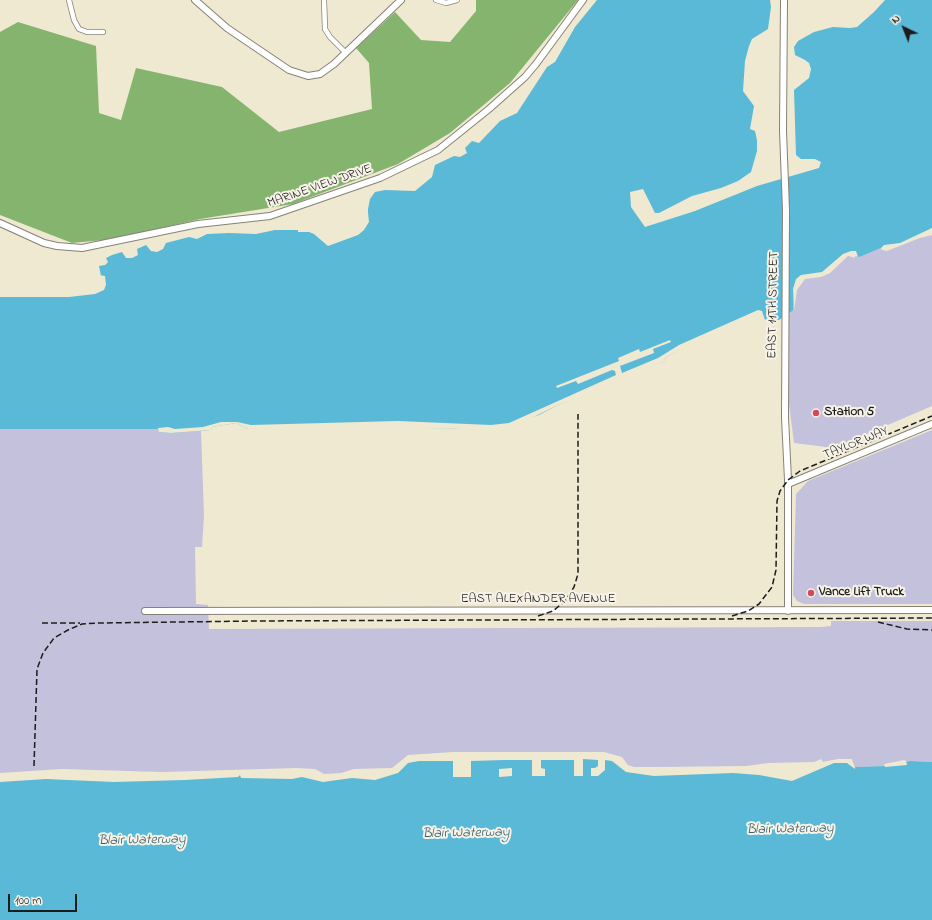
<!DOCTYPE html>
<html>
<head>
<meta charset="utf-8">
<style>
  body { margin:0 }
  #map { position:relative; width:932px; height:920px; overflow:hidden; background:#efe9d2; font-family:"Indie Flower",sans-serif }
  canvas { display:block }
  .north { position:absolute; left:884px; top:8px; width:40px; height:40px; -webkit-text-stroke:3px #f7f3e8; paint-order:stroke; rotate:317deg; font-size:11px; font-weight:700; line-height:16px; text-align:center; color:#1c1c1c }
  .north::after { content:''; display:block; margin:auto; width:14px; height:18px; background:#1c1c1c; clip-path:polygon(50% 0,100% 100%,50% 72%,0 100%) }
  .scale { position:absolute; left:8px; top:894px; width:69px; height:18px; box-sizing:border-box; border:2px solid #1c1c1c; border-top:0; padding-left:5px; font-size:12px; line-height:14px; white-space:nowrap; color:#1c1c1c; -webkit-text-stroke:3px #f7f3e8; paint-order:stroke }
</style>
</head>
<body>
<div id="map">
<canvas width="932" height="920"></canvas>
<div class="north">N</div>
<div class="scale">100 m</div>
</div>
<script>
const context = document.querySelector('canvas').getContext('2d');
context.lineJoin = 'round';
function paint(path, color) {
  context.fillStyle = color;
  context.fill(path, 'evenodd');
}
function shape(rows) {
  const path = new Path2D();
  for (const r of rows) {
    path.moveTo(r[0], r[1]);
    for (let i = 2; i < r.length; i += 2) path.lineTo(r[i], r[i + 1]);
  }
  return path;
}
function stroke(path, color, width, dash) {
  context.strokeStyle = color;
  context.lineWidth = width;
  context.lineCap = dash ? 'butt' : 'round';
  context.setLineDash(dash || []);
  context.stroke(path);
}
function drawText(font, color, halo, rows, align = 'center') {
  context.font = font + ' "Indie Flower",sans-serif';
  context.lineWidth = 4;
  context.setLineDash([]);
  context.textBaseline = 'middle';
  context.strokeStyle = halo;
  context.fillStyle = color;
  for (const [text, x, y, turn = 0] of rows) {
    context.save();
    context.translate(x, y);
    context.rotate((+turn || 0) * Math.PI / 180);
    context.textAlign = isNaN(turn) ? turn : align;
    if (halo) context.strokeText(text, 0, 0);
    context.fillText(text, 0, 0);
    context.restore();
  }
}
paint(shape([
  [932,233,932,406,834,448,794,443,789,404,788,315,791,313,798,285,806,277,828,272,848,256,862,256,881,248,889,250],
  [0,416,201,430,204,516,202,547,195,547,196,604,208,605,209,629,821,627,831,626,831,621,932,621,932,762,910,761,885,766,855,767,824,763,821,759,814,762,768,763,746,766,393,770,342,775,246,772,0,775],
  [932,430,932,604,804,604,797,601,793,595,796,494,808,481]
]), '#c3c1db');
paint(shape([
  [476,0,578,0,510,83,450,133,398,164,293,204,200,219,115,239,72,243,0,215,0,32,18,22,96,46,99,113,121,120,136,68,222,87,279,132,372,109,369,63,356,48,395,12,421,40,450,42,476,11]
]), '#85b46e');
paint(shape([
  [597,0,770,0,771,7,768,29,752,39,749,46,745,61,743,91,754,106,750,129,755,131,757,140,757,151,751,172,738,181,721,188,692,196,659,213,655,213,643,189,630,192,631,207,645,227,695,211,757,186,819,168,821,162,815,159,801,159,796,155,794,90,809,78,811,69,809,63,805,60,795,55,794,47,798,41,814,32,833,27,850,28,857,27,874,12,885,0,932,0,932,233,889,250,881,248,862,256,858,257,856,256,854,258,848,256,828,272,806,277,798,285,795,292,793,310,790,313,779,320,773,321,757,318,686,347,666,357,665,361,556,406,539,415,499,428,248,429,236,423,212,427,211,430,171,433,159,432,158,429,0,429,0,291,69,291,96,287,102,281,99,266,105,265,108,262,106,258,112,255,122,252,126,258,132,258,138,255,137,249,146,245,151,251,157,252,163,249,166,243,189,237,197,239,207,234,229,233,256,234,275,230,310,230,333,243,360,231,365,224,370,199,375,192,385,190,415,191,432,177,435,165,454,156,460,157,467,153,465,148,472,141,479,143,500,121,517,113,547,67,555,62,575,27],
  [583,754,625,763,633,769,785,771,824,763,853,761,855,767,885,766,910,761,932,762,932,920,0,920,0,775,64,770,323,776,393,770,406,758]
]), '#59b9d7');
paint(shape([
  [367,203,369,222,364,230,358,235,328,246,314,234,309,232,298,232,298,228,311,228,320,233,328,239,333,240,359,229,363,223],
  [932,228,932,235,920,238,887,251,882,250,881,248,884,245,900,243],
  [851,251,856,251,858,257,856,256,854,258,848,256,830,273,821,277,805,279,797,290,794,311,793,289,796,279,801,275,822,272,843,254],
  [99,275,105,276,106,285,104,290,95,294,69,297,0,297,0,289,75,289,94,286,100,280],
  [758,310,762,311,765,320,760,319,702,343,683,349,666,357,665,361,624,380,556,406,505,431,494,429,473,430,452,428,397,430,248,429,236,423,212,427,211,430,171,433,159,432,158,429,158,428,168,427,175,429,203,427,221,422,237,422,251,425,398,421,491,425,509,423,616,375,615,371,612,370,578,384,576,381,557,388,556,386,619,361,618,358,639,349,640,352,670,340,671,342,653,349,654,353,620,366,622,373,658,358,679,345],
  [453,752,604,752,622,757,628,765,634,767,767,767,785,769,838,759,852,759,855,767,855,769,847,763,834,763,792,781,759,775,733,773,654,776,626,772,612,761,605,760,605,770,598,776,591,776,591,768,595,768,598,766,598,760,583,759,583,776,574,776,574,760,541,760,541,768,545,769,545,776,532,776,532,760,504,760,471,761,471,777,453,777,453,761,419,761,408,763,398,773,375,780,352,778,323,782,302,777,292,779,241,778,240,775,238,777,185,780,114,782,46,779,0,782,0,773,62,769,162,772,296,768,315,769,324,774,341,773,354,769,392,768,408,755],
  [904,760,906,761,907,765,885,767,884,764],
  [512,768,512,776,499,777,499,769]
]), '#efe9d2');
const street = shape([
  [69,0,74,20,79,29,87,32,103,32],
  [324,0,325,29,330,37,345,52],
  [436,0,446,3,457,0]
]);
const secondary = shape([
  [195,0,227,28,289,70,308,76,320,74,334,64,401,0],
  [784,0,783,131,786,210,785,417,788,480,788,611],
  [0,223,44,243,57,246,82,248,198,224,270,216,380,178,438,150,489,109,525,77,536,64,583,0],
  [788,484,932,424],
  [145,611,932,610]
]);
stroke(street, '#868277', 6);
stroke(secondary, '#868277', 8);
stroke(street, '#fff', 4.5);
stroke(secondary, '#fff', 6);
stroke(shape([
  [538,616,553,611,565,601,574,587,578,574,578,414],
  [732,616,748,611,759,604,772,587,776,570,777,501,780,491,788,480,800,471,932,416],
  [878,622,907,629,932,630],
  [42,623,80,623],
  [34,766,37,669,43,653,54,638,68,630,82,624,100,623,255,621,932,618]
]), '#1c1c1c', 1.5, [6, 3]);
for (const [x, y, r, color] of [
  [816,413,4,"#d1495b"],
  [811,593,4,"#d1495b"]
]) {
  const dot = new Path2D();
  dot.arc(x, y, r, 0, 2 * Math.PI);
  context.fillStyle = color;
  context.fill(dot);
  stroke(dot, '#f7f3e8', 1.5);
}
drawText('13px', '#1c1c1c', '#f7f3e8', [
  ["MARINE VIEW DRIVE",320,187,-19],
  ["EAST 11TH STREET",774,305,-89],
  ["TAYLOR WAY",856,444,-22],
  ["EAST ALEXANDER AVENUE",538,600]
]);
drawText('bold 13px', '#1c1c1c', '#f7f3e8', [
  ["Station 5",824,413],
  ["Vance Lift Truck",819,593]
], 'left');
drawText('italic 14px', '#345b67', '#f7f3e8', [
  ["Blair Waterway",790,830,-1],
  ["Blair Waterway",466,834,-1],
  ["Blair Waterway",142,841,-1]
]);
</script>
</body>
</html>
